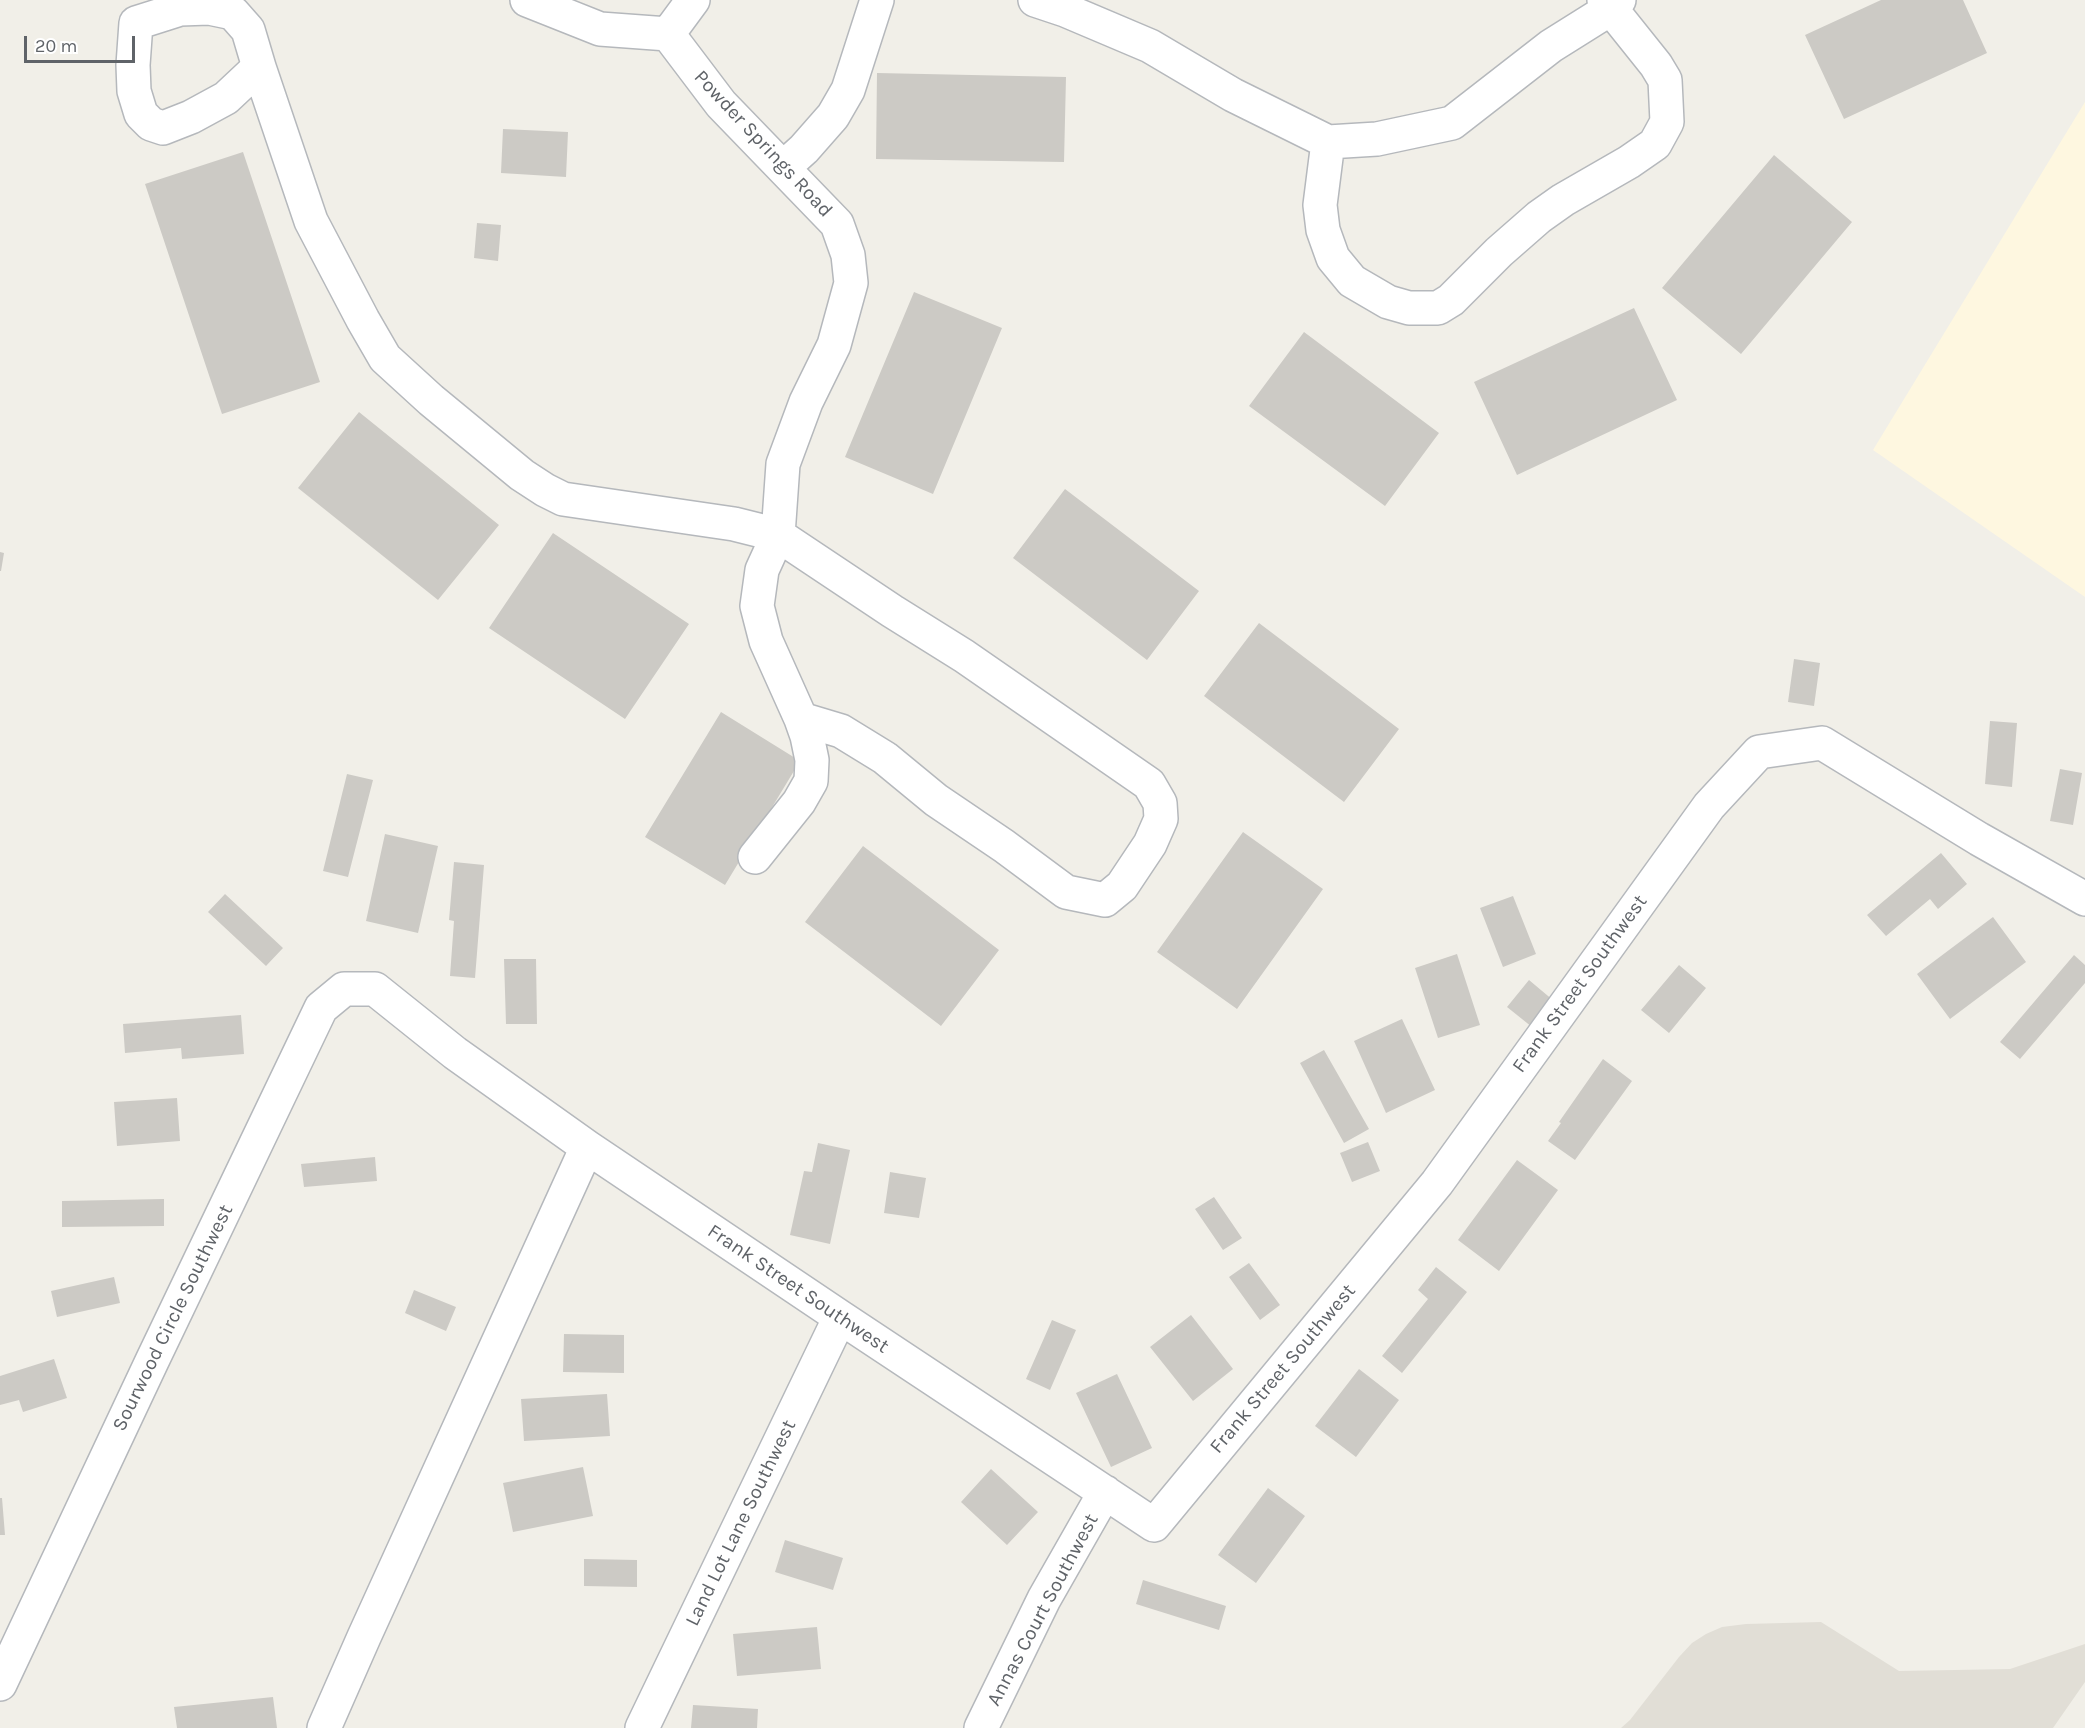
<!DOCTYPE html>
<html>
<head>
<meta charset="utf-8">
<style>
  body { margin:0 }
  #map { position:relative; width:2085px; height:1728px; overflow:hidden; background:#f1efe8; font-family:Karla,sans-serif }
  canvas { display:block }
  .scale { position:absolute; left:24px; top:36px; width:111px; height:27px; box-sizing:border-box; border:3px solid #5f6368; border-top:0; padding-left:8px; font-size:18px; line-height:21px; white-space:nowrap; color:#5f6368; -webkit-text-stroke:4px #fff; paint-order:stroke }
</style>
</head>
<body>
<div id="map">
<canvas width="2085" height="1728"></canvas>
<div class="scale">20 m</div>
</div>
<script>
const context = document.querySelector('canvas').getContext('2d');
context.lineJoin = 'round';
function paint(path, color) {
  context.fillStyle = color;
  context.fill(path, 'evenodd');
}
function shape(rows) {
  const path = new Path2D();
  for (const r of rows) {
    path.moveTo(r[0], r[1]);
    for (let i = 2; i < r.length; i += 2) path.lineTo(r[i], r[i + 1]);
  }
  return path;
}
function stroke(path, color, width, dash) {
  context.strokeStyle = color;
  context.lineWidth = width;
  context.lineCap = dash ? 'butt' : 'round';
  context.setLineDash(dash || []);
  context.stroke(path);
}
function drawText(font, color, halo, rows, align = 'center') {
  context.font = font + ' Karla,sans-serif';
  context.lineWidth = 4.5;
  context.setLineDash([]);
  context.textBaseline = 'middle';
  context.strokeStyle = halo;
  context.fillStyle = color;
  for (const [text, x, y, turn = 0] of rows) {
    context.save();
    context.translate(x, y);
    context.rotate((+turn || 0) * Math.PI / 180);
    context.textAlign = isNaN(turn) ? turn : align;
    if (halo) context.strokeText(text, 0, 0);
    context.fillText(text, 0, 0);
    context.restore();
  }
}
paint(shape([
  [2085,102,2085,597,1873,450]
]), '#fef7e0');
paint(shape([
  [1821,1622,1899,1671,2010,1669,2085,1644,2085,1682,2053,1728,1621,1728,1630,1720,1679,1657,1692,1643,1706,1634,1722,1627,1746,1624]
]), '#e1ded6');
paint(shape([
  [1881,0,1963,0,1987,53,1844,119,1805,35],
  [877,73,1066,77,1064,162,876,159],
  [503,129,568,132,566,177,501,173],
  [243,152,320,382,222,414,145,184],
  [1774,155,1852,222,1741,354,1662,288],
  [477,223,501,225,498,261,474,258],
  [914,292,1002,328,933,494,845,457],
  [1634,308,1677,400,1517,475,1474,382],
  [1304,332,1439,433,1385,506,1249,406],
  [359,412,499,525,438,600,298,488],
  [1065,489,1199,591,1147,660,1013,558],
  [553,533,689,624,625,719,489,628],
  [0,552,4,553,1,571,0,571],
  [1259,623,1399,729,1344,802,1204,696],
  [1794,659,1820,663,1814,706,1788,702],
  [721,712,800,761,725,885,645,837],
  [1990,721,2017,723,2012,787,1985,784],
  [2060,769,2082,773,2073,825,2050,821],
  [347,774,373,780,348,877,323,871],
  [1243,832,1323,889,1237,1009,1157,952],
  [385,834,438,846,418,933,366,921],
  [863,846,999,950,941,1026,805,922],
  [1941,853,1967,884,1938,909,1930,899,1886,936,1867,915],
  [454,862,484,865,475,978,450,976,454,921,449,920],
  [225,894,283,948,266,966,208,912],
  [1513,896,1536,954,1503,967,1480,908],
  [1993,917,2026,962,1950,1019,1917,974],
  [1457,954,1480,1025,1438,1038,1415,968],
  [2074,955,2085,965,2085,983,2020,1059,2000,1042],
  [504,959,536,959,537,1024,506,1024],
  [1679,965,1706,988,1669,1033,1641,1010],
  [1529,980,1554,1001,1532,1027,1507,1007],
  [241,1015,244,1054,182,1059,181,1048,125,1053,123,1024],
  [1402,1019,1435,1090,1386,1113,1354,1041],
  [1324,1050,1369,1129,1344,1143,1300,1063],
  [1603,1059,1632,1081,1575,1160,1548,1141,1561,1123,1559,1122],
  [177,1098,180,1141,117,1146,114,1102],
  [1368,1142,1380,1171,1352,1182,1340,1153],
  [818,1143,850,1150,830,1244,790,1235,804,1171,812,1172],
  [375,1157,377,1181,304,1187,301,1164],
  [1517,1160,1558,1190,1499,1271,1458,1240],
  [890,1172,926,1178,919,1218,884,1213],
  [1214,1197,1242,1238,1223,1250,1195,1209],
  [164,1199,164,1226,62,1227,62,1201],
  [1249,1263,1280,1305,1260,1320,1229,1277],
  [1436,1267,1467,1292,1402,1373,1382,1356,1428,1299,1418,1290],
  [114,1277,120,1303,57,1317,51,1291],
  [414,1290,456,1307,446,1331,405,1313],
  [1191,1315,1233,1369,1193,1401,1150,1347],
  [1052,1320,1076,1330,1050,1390,1026,1379],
  [564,1334,624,1335,624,1373,563,1372],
  [54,1359,67,1398,23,1412,19,1400,0,1405,0,1376],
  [1359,1369,1399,1400,1356,1457,1315,1426],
  [1117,1374,1152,1448,1111,1467,1076,1393],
  [607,1394,610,1436,524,1441,521,1399],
  [583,1467,593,1516,513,1532,503,1483],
  [991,1469,1038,1512,1007,1545,961,1502],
  [1268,1488,1305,1516,1256,1583,1218,1555],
  [0,1498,2,1498,5,1535,0,1535],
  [785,1540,843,1558,833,1590,775,1572],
  [584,1559,637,1560,637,1587,584,1586],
  [1143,1580,1226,1606,1219,1630,1136,1604],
  [817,1627,821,1669,737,1676,733,1634],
  [273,1697,277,1728,177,1728,174,1707],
  [693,1705,758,1709,757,1728,691,1728]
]), '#cccac5');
const minor = shape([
  [527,0,600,29,668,34,693,0],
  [1035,0,1065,10,1150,46,1233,95,1328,142,1377,139,1452,123,1551,46,1610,9,1619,0],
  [209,8,233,13,248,30,259,67,226,98,191,117,163,128,151,124,141,114,134,91,133,65,136,23,180,9,209,8],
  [259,67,311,221,363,320,385,358,431,400,522,475,545,490,563,499,734,524,778,535,892,611,964,656,1149,784,1160,803,1161,819,1150,844,1122,886,1105,900,1066,892,1004,846,936,800,885,758,841,731,801,719,766,641,757,606,762,570,778,535,783,464,806,402,834,345,851,283,848,255,837,224,721,104,668,34],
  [1328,142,1320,205,1323,230,1333,258,1352,281,1388,302,1409,308,1438,308,1451,300,1499,252,1539,217,1563,200,1629,162,1655,144,1667,122,1665,80,1656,65,1604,0],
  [784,167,804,149,833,116,848,90,877,0],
  [755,857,799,802,811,781,812,760,807,736,801,719],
  [0,1684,152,1361,321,1008,344,989,375,989,455,1053,587,1147,840,1317,1154,1525,1437,1183,1709,806,1759,752,1822,743,1979,839,2085,899],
  [324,1728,364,1637,587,1147],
  [642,1728,840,1317],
  [981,1728,1044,1599,1105,1492]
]);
stroke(minor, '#b5b8bc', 36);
stroke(minor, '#fff', 33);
drawText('20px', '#5f6368', '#fff', [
  ["Powder Springs Road",763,144,47],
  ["Frank Street Southwest",1580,984,-54],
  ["Frank Street Southwest",798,1289,34],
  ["Sourwood Circle Southwest",173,1318,-64],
  ["Frank Street Southwest",1283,1369,-50],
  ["Land Lot Lane Southwest",741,1523,-64],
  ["Annas Court Southwest",1043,1610,-62]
]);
</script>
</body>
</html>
